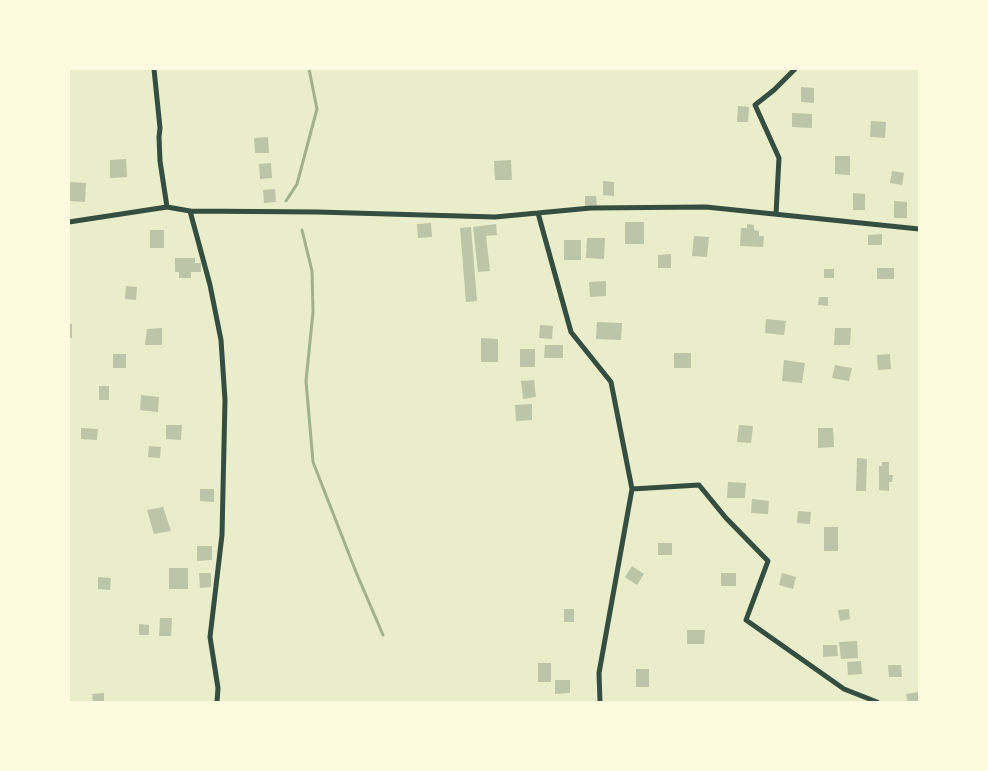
<!DOCTYPE html>
<html>
<head>
<meta charset="utf-8">
<style>
  body { margin:0 }
  #map { position:relative; width:988px; height:771px; overflow:hidden; background:#e9edc9; font-family:Montserrat,sans-serif }
  canvas { display:block }
  .frame { position:absolute; inset:0; border:70px solid #fefae0; pointer-events:none }
</style>
</head>
<body>
<div id="map">
<canvas width="988" height="771"></canvas>
<div class="frame"></div>
</div>
<script>
const context = document.querySelector('canvas').getContext('2d');
context.lineJoin = 'round';
function shape(rows) {
  const path = new Path2D();
  for (const r of rows) {
    path.moveTo(r[0], r[1]);
    for (let i = 2; i < r.length; i += 2) path.lineTo(r[i], r[i + 1]);
  }
  return path;
}
function stroke(path, color, width, dash) {
  context.strokeStyle = color;
  context.lineWidth = width;
  context.lineCap = dash ? 'butt' : 'round';
  context.setLineDash(dash || []);
  context.stroke(path);
}
function paint(path, color) {
  context.fillStyle = color;
  context.fill(path, 'evenodd');
}
stroke(shape([
  [286,201,297,184,317,109,309,69],
  [302,230,312,271,313,312,306,381,313,462,356,572,383,635]
]), '#a3b18a', 3);
paint(shape([
  [801,87,814,88,814,103,801,102],
  [738,106,749,107,748,122,737,122],
  [792,113,812,114,812,128,792,127],
  [871,121,886,122,885,138,870,137],
  [268,137,269,153,255,153,254,138],
  [835,156,850,156,850,175,835,174],
  [126,159,127,177,110,178,110,160],
  [511,160,512,180,495,180,494,161],
  [271,163,272,178,260,179,259,164],
  [892,171,904,173,902,185,890,183],
  [603,181,614,182,614,196,603,195],
  [69,182,86,183,85,202,69,201],
  [275,189,276,202,264,203,263,190],
  [853,193,865,194,865,210,853,210],
  [585,196,596,196,597,205,585,206],
  [894,201,907,202,907,218,894,218],
  [625,222,644,222,644,244,625,244],
  [431,223,432,237,418,238,417,224],
  [496,224,497,235,486,236,490,271,478,272,473,227],
  [747,224,754,225,754,230,759,231,759,236,764,236,763,247,740,246,741,228,747,228],
  [471,227,477,301,466,302,460,228],
  [150,230,164,230,164,248,150,248],
  [882,234,882,245,868,245,868,235],
  [694,236,709,237,707,257,692,256],
  [587,238,605,238,604,259,586,258],
  [564,240,581,240,581,260,564,260],
  [671,254,671,268,658,268,658,255],
  [175,258,195,258,195,263,201,263,201,272,191,272,191,278,179,278,179,272,175,272],
  [877,268,894,268,894,279,877,279],
  [824,269,834,269,834,278,824,278],
  [606,281,606,296,590,297,589,282],
  [126,286,137,287,136,300,125,299],
  [819,297,828,297,828,306,818,305],
  [766,319,786,321,784,335,765,333],
  [597,322,622,323,621,340,596,339],
  [69,324,72,324,72,338,69,338],
  [540,325,553,326,552,339,539,338],
  [162,328,162,345,145,345,147,329],
  [835,328,851,328,850,345,834,345],
  [481,338,498,339,498,362,481,362],
  [545,345,563,345,563,358,544,358],
  [520,349,535,349,535,367,520,367],
  [674,353,691,353,691,368,674,368],
  [113,354,126,354,126,368,113,368],
  [890,354,891,369,878,370,877,355],
  [784,360,805,363,802,383,782,381],
  [835,365,852,368,849,381,832,378],
  [534,380,536,397,523,399,521,381],
  [99,386,109,386,109,400,99,400],
  [141,395,159,397,158,412,140,410],
  [532,404,532,420,516,421,515,405],
  [166,425,182,425,181,440,166,439],
  [739,425,753,426,751,443,737,442],
  [81,428,98,429,97,440,81,439],
  [818,428,833,428,834,447,818,448],
  [149,446,161,447,160,458,148,457],
  [857,458,867,459,866,491,856,491],
  [882,462,889,462,889,475,893,475,892,482,889,482,889,491,879,490,879,466,882,466],
  [728,482,746,483,745,498,727,498],
  [200,489,214,489,214,502,200,501],
  [752,499,769,501,768,514,751,513],
  [163,507,171,531,154,534,147,510],
  [798,511,811,512,810,524,797,523],
  [824,527,838,527,838,551,824,551],
  [658,543,672,543,672,555,658,555],
  [197,546,212,546,212,560,197,561],
  [632,566,644,574,637,585,625,577],
  [169,568,188,568,188,589,169,589],
  [199,573,211,573,211,587,200,588],
  [721,573,736,573,736,586,721,586],
  [782,573,796,577,793,589,779,585],
  [98,577,111,578,110,590,98,589],
  [564,609,574,609,574,622,564,622],
  [849,609,850,619,840,621,838,610],
  [160,618,172,618,171,636,159,636],
  [139,624,149,625,149,635,139,635],
  [687,630,705,630,704,644,687,644],
  [857,641,858,658,841,659,839,642],
  [823,645,837,645,838,656,823,657],
  [861,661,862,674,848,675,847,662],
  [538,663,551,663,551,682,538,682],
  [888,665,901,665,902,677,889,677],
  [636,669,649,669,649,687,636,687],
  [555,680,570,680,570,693,555,694],
  [919,692,919,702,908,702,906,694],
  [104,693,104,702,93,702,92,694]
]), '#bcc5a7');
stroke(shape([
  [154,69,160,128,159,137,160,161,167,207,190,211,210,285,221,340,225,400,222,535,210,637,218,688,217,702],
  [190,211,317,212,495,217,591,208,706,207,919,229],
  [538,213,571,332,611,382,632,489,599,673,600,702],
  [776,214,779,158,755,105,774,90,795,69],
  [69,222,167,207],
  [632,489,699,485,726,518,768,561,746,620,844,689,877,702]
]), '#344e41', 5);
</script>
</body>
</html>
